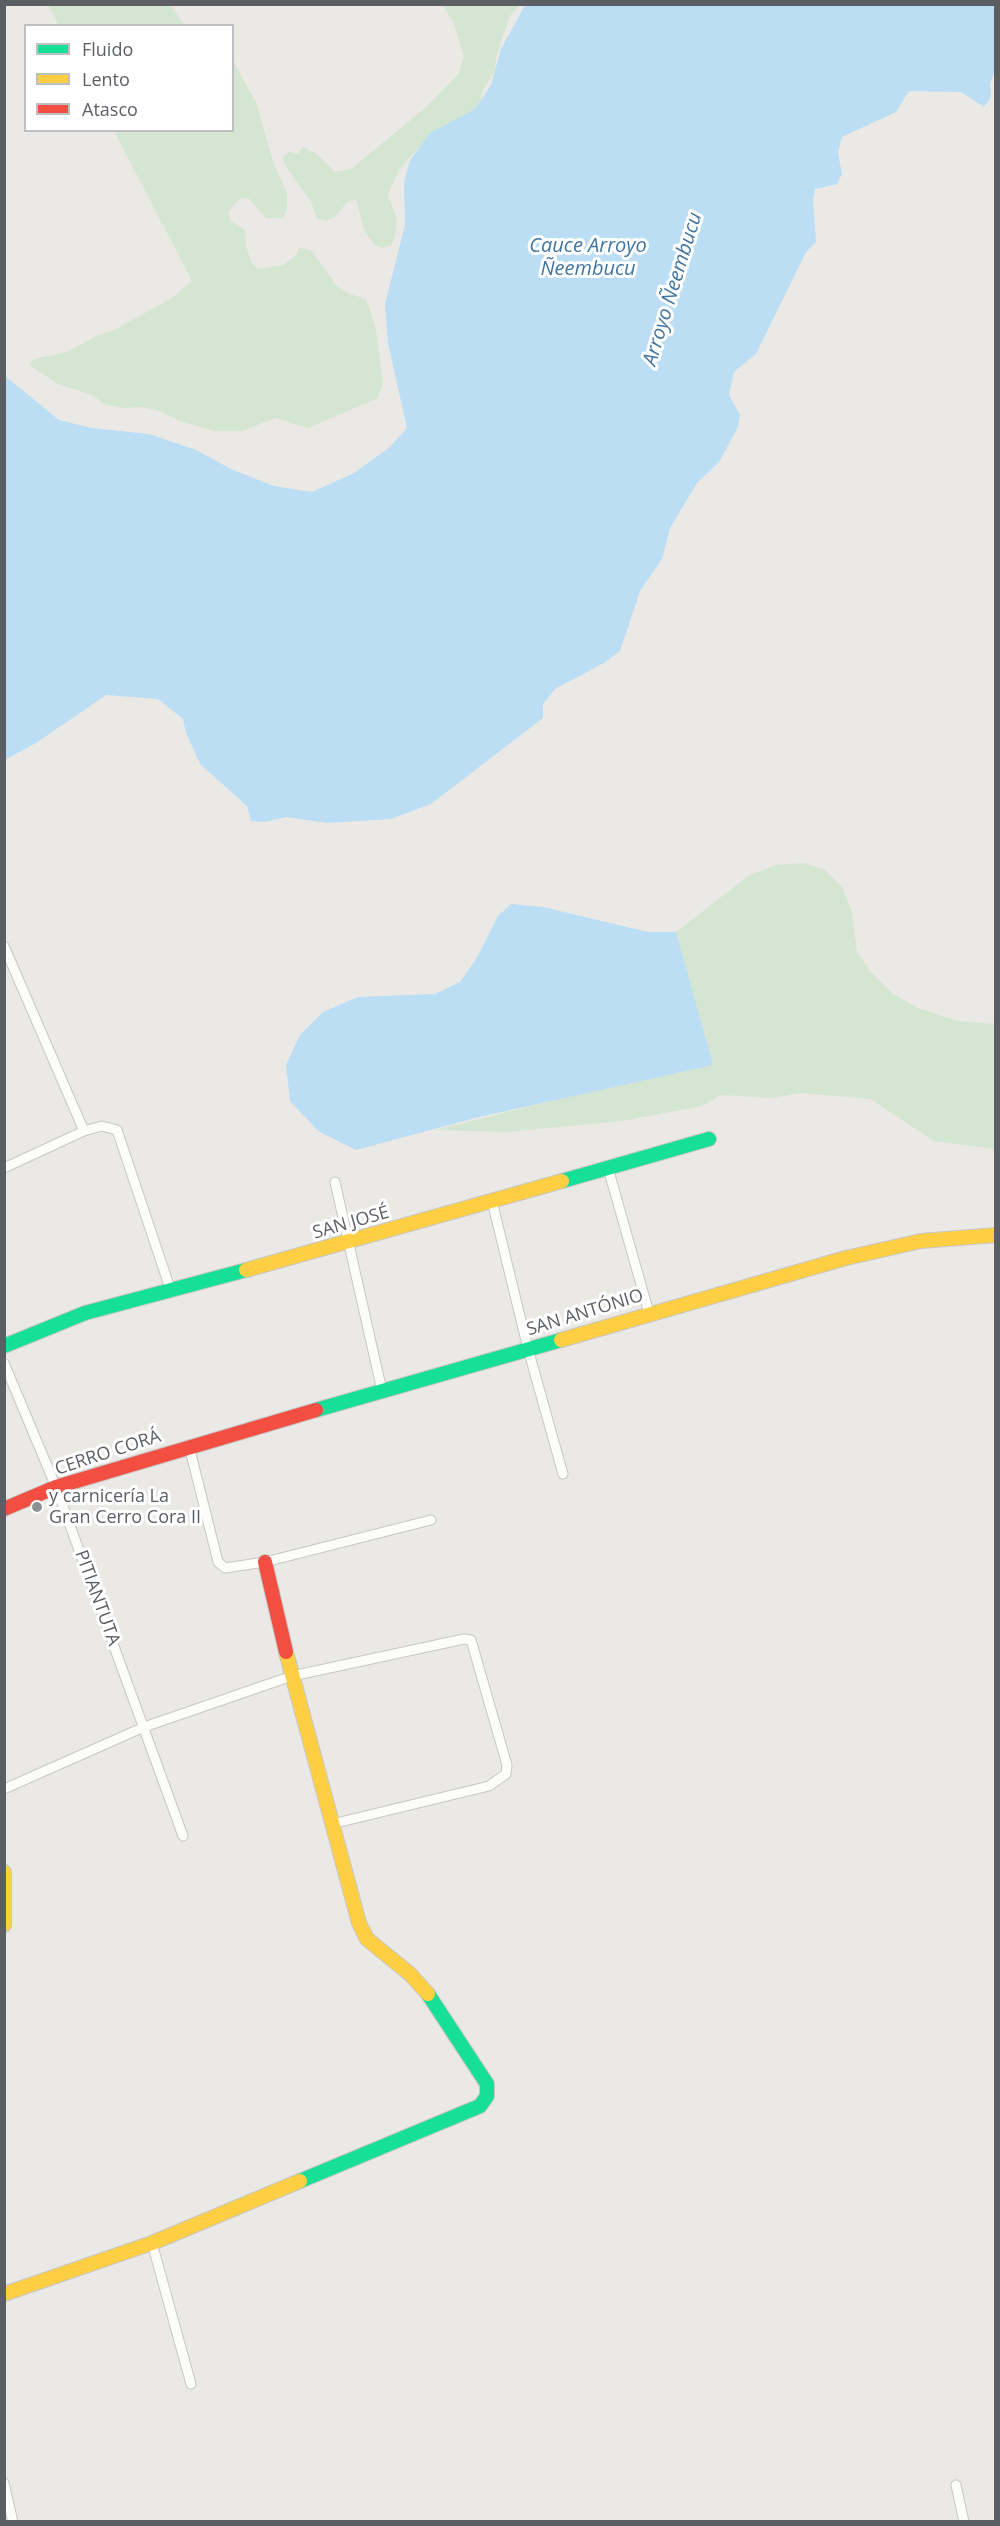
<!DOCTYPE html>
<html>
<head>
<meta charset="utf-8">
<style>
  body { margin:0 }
  #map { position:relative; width:1000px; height:2526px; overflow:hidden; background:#ebe9e5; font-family:"Open Sans",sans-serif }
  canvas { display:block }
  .frame { position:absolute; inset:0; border:6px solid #5b5f63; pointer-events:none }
  .legend { position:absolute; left:24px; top:24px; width:210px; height:108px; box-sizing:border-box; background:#fff; border:2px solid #bdbfc1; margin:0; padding:8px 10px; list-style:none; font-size:18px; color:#5b5f63 }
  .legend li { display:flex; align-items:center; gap:12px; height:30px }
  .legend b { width:30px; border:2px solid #bdbfc1 }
</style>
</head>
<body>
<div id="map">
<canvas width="1000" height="2526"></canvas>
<div class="frame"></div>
<ul class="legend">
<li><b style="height:8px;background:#16e098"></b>Fluido</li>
<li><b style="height:8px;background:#ffcf43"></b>Lento</li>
<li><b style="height:8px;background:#f24e42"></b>Atasco</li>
</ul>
</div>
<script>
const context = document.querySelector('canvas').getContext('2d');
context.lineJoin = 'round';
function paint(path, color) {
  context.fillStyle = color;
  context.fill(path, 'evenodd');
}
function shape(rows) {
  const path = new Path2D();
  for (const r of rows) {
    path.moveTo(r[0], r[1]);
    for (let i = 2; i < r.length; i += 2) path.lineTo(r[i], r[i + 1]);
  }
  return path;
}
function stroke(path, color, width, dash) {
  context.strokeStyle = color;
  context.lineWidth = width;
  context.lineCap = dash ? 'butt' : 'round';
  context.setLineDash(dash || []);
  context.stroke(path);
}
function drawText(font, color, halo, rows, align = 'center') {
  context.font = font + ' "Open Sans",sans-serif';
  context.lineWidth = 6;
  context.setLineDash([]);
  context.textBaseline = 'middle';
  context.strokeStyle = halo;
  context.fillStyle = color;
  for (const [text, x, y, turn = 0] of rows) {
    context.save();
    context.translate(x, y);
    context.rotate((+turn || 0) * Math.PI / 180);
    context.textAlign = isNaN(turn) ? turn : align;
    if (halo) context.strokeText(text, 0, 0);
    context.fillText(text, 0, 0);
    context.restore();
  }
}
paint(shape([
  [48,5,171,5,184,25,59,25],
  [443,5,520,5,510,16,496,57,495,70,482,92,480,110,418,148,399,170,388,195,397,219,395,237,391,245,383,248,375,245,364,231,356,199,347,202,335,217,326,221,317,218,311,202,285,165,283,157,289,152,298,154,303,147,317,154,335,172,351,169,425,108,459,73,464,57,454,24],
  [233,61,256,102,273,162,287,193,287,210,283,218,266,218,248,198,239,199,228,212,231,221,245,230,246,247,252,263,258,269,283,265,296,255,299,248,311,250,336,285,350,294,366,299,376,329,383,382,378,398,308,428,275,418,243,431,216,431,182,422,159,411,142,407,124,408,106,405,92,395,58,384,29,365,34,359,67,352,98,335,114,330,172,298,192,281,114,131,232,130],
  [804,863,825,870,842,887,852,912,857,952,870,971,892,993,918,1008,957,1021,995,1024,995,1149,934,1141,870,1099,801,1093,771,1098,721,1095,702,1106,622,1121,507,1132,435,1130,592,1091,712,1065,676,932,748,876,775,865]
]), '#d4e6d1');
paint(shape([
  [525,5,995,5,995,71,990,83,991,97,984,107,961,92,909,91,896,112,842,137,838,153,842,174,837,184,815,189,813,200,816,242,806,252,756,354,734,372,729,395,740,415,738,427,719,462,697,483,670,528,662,559,640,591,620,651,604,663,555,689,543,704,543,718,431,804,391,819,327,823,286,817,265,822,251,821,247,806,200,764,186,733,183,719,158,699,106,695,36,743,5,760,5,376,59,420,92,428,149,434,196,450,233,470,274,486,312,492,354,473,390,447,407,428,388,343,385,304,405,225,404,182,410,160,430,133,475,109,491,85,501,49],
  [511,904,543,907,648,932,676,932,713,1065,475,1118,356,1150,318,1131,290,1101,286,1065,300,1035,323,1012,358,997,435,994,460,982,478,956,498,916]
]), '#bbdef4');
const street = shape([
  [4,946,84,1131,102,1126,117,1130,171,1291],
  [4,1168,84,1131],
  [608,1168,649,1313],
  [335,1182,382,1391],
  [492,1201,528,1349,563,1474],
  [4,1363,56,1487,183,1836],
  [189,1446,218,1562,225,1568,265,1562,431,1520],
  [4,1789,144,1727,292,1676,464,1639,471,1640,507,1765,506,1774,489,1786,332,1824],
  [152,2243,191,2384],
  [4,2483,13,2522],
  [956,2485,964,2522]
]);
const fast = shape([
  [562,1181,709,1139],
  [4,1346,85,1313,246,1270],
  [316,1410,561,1340],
  [300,2181,480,2106,487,2096,487,2084,428,1994]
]);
const slow = shape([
  [246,1270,562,1181],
  [561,1340,846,1258,921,1241,996,1235],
  [286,1652,359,1923,367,1939,410,1974,428,1994],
  [4,1872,4,1925],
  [4,2294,152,2243,300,2181]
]);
const jam = shape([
  [4,1509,56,1487,316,1410],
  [265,1562,286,1652]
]);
stroke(street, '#c7c7c6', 11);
stroke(fast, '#c6c6c5', 16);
stroke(slow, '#c6c6c5', 16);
stroke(jam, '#c6c6c5', 16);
stroke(street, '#fcfcfb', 9);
stroke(fast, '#16e098', 14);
stroke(slow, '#ffcf43', 14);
stroke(jam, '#f24e42', 14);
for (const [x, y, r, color] of [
  [37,1507,6,"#8d8f90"]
]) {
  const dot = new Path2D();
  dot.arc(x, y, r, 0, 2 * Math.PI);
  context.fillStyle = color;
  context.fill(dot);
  stroke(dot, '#fff', 2);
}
drawText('18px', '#5b5f63', '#fff', [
  ["SAN JOSÉ",351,1223,-16],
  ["SAN ANTÓNIO",585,1313,-17],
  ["CERRO CORÁ",108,1453,-18],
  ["PITIANTUTA",97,1598,70]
]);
drawText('18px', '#5b5f63', '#fff', [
  ["y carnicería La",49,1497],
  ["Gran Cerro Cora II",49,1518]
], 'left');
drawText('italic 20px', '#4175a2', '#fff', [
  ["Cauce Arroyo",588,246],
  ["Ñeembucu",588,269],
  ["Arroyo Ñeembucu",673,289,-73]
]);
</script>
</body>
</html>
